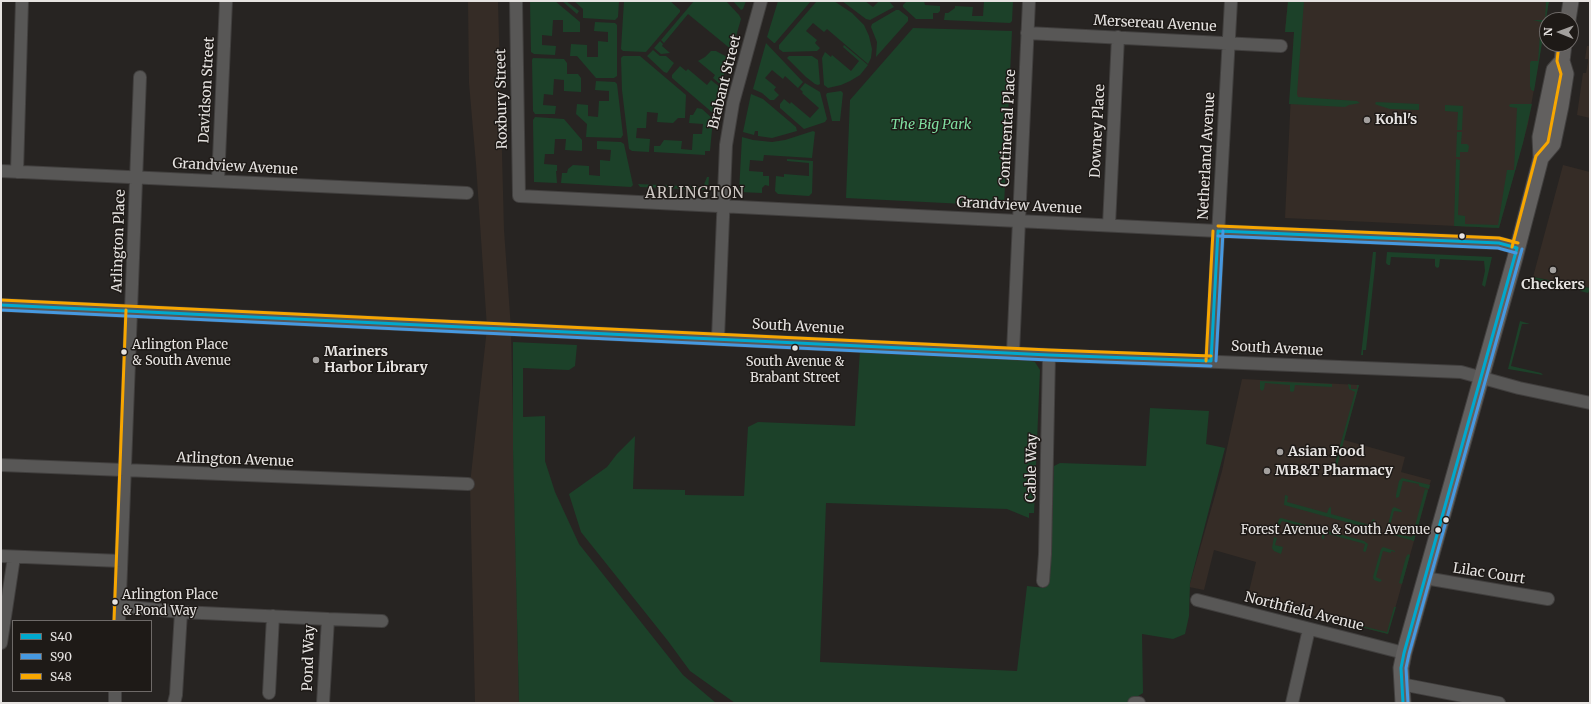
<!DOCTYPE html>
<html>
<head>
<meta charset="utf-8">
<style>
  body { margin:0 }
  #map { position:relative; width:1591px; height:704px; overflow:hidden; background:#272422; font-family:Merriweather,serif }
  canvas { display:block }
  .frame { position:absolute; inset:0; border:2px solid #e6e3e1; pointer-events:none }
  .legend { position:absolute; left:12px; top:620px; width:140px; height:72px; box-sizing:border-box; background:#1e1a17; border:1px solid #6e6a68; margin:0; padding:5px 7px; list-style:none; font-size:12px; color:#e6e3e1 }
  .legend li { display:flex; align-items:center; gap:8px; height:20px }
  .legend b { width:20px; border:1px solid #6e6a68 }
  .north { position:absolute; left:1539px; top:12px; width:40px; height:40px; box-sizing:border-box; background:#1e1a17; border:1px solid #6e6a68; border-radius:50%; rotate:271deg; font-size:11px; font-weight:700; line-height:16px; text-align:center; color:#e6e3e1 }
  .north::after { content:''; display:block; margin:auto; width:14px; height:18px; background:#a3a09e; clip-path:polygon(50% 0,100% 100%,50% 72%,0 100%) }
</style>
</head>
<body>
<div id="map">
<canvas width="1591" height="704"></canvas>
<div class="frame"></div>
<ul class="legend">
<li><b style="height:5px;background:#00a9ce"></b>S40</li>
<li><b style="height:5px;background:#4699e1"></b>S90</li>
<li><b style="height:5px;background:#f7a600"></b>S48</li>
</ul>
<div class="north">N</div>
</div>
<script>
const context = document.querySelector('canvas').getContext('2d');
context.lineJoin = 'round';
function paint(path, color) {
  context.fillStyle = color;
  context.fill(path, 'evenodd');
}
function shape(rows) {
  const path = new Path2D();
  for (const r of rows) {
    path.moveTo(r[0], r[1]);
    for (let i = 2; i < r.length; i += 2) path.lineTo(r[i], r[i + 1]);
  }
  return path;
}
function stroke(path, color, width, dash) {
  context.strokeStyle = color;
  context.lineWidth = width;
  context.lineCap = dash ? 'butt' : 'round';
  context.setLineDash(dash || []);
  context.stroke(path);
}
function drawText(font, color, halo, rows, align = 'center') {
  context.font = font + ' Merriweather,serif';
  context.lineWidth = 3;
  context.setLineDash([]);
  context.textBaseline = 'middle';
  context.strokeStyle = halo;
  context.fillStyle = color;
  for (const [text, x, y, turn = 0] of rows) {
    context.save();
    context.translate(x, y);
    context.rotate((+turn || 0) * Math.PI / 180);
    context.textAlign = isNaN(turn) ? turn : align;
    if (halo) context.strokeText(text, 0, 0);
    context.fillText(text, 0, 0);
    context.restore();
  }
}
paint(shape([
  [468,1,498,1,504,230,511,329,519,703,475,703,470,484,487,328,476,164,469,83],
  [1288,1,1549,1,1528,124,1499,228,1285,218,1294,32,1285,32],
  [1587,46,1590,46,1590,118,1577,115,1583,73,1586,73,1588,62,1588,59,1585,59],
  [1563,165,1590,172,1590,288,1533,277],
  [1242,379,1359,385,1344,440,1405,457,1401,472,1431,480,1388,634,1247,600,1256,562,1214,550,1204,590,1189,587,1222,471]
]), '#352c26');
paint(shape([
  [530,1,555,1,580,22,580,32,563,32,563,20,553,20,552,36,542,35,542,45,556,46,555,55,534,54,531,52],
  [562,1,566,1,579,11,577,14],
  [574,1,619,1,618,17,615,20,583,18,583,9],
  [624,1,670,1,680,10,680,12,646,52,623,51,621,49],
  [694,1,726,1,739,15,741,19,732,50,688,14,664,43,661,40],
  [733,1,746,1,743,9,741,10],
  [778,1,811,1,775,43,774,43,767,37],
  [827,1,834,1,852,13,864,25,869,36,872,49,871,58,868,64,827,29,824,32,813,23,806,31,817,40,815,43,820,48,817,51,783,52,779,49,779,45,816,2],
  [842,1,865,1,873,7,879,1,889,1,894,7,870,20,866,19],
  [907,1,924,1,925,5,940,6,940,11,938,13,933,13,933,19,916,19,903,7,903,5],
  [984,1,1013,1,1012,21,1010,23,944,20,945,13,948,13,955,8,955,6,973,7,972,16,983,16],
  [1288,1,1304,1,1297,94,1298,97,1357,101,1360,103,1349,105,1345,107,1289,104,1294,32,1285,32],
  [1546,1,1549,1,1534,91,1531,90,1530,86,1530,63,1531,61,1538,61,1541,22,1533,20,1545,20],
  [896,10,899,10,908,17,908,21,876,57,877,42,871,27,872,24],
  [595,22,615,23,617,25,617,76,614,78,596,78,577,56,570,56,571,44,587,45,587,57,598,57,598,41,608,42,608,32,594,31],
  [913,28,1012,31,1004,206,846,198,850,100],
  [660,41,663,44,662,46,670,53,661,54,654,48],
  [766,43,803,82,798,88,785,76,783,79,772,70,765,78,776,87,774,90,779,95,774,100,770,100,762,93,753,89],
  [844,45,868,65,860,75,850,81,841,85,828,88,824,85,822,58,825,52,831,57,832,55,851,71,859,61,843,47],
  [653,50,660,56,666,56,674,63,667,73,664,72,647,56],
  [711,51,716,51,729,58,721,85,713,78,715,75,698,61,705,57],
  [623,56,640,56,686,95,685,118,678,118,673,123,657,122,658,113,647,112,646,128,637,128,636,138,650,139,649,152,632,151,629,149,622,90,621,58],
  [789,56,812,56,818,60,820,84,818,85,815,84,806,77,787,58],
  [533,58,564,59,567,63,567,74,578,74,581,78,581,92,564,91,564,80,554,79,553,95,544,94,543,105,556,106,555,114,535,114,533,111,532,60],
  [680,66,686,71,688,69,707,85,711,80,721,88,714,114,672,78,672,75],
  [596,81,615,82,617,84,623,135,621,138,586,137,587,124,576,114,577,104,588,105,588,116,598,117,599,101,609,101,609,91,595,90],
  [805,83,820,92,827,119,825,122,804,129,780,108,780,104,784,99,790,104,791,102,810,118,819,108,802,93,803,92,800,89],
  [841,91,843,93,840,121,832,121,826,95,827,93],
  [751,94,763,99,796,127,797,131,772,138,758,136,758,131,755,131,754,135,743,132],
  [1376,102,1419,104,1419,110,1390,109,1377,105,1375,104],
  [1511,104,1532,104,1523,143,1499,228,1454,226,1456,159,1460,160,1458,215,1465,216,1465,224,1498,225,1507,170,1514,170,1517,108,1510,107,1509,105],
  [1445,105,1463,106,1462,130,1457,130,1458,112,1445,111],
  [697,108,702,109,713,119,710,151,705,151,705,155,654,152,654,146,660,146,664,140,682,141,681,149,692,150,693,134,702,134,703,124,689,123,690,115,693,115],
  [535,117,564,119,582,140,582,151,565,150,566,139,555,139,554,154,545,154,544,164,557,165,557,171,556,171,557,183,534,182,533,120],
  [813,131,815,132,812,158,764,155,763,161,750,160,749,171,763,172,763,176,769,176,769,186,765,185,762,188,762,193,739,192,742,137,753,140,772,142,785,140],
  [1457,132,1462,132,1461,144,1467,144,1469,146,1468,152,1460,152,1460,157,1456,157],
  [597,141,621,142,624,144,633,185,631,187,561,183,562,173,567,173,568,169,573,165,589,166,589,175,600,176,600,160,610,161,611,150,597,149],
  [787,159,813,161,812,193,809,196,778,194,775,191,776,176,784,177,784,174,809,176,809,163,787,161],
  [707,177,709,177,708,190,640,187,638,184,703,187],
  [1373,252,1376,252,1375,267,1366,350,1363,350,1363,355,1361,355],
  [1387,252,1492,257,1485,287,1482,285,1485,271,1484,261,1440,259,1439,267,1437,268,1435,266,1435,259,1391,257,1390,265,1388,265,1386,263],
  [1533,277,1590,288,1590,291,1589,291,1588,293,1580,291,1581,289,1560,285,1559,287,1532,280],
  [1520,321,1530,324,1522,324,1511,366,1541,373,1543,375,1508,369],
  [513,342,577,345,575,366,569,370,523,368,523,417,545,416,545,461,555,492,579,544,683,675,716,703,519,703,513,450],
  [860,350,1013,357,1035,362,1040,370,1034,513,1029,513,1029,518,1007,509,826,503,820,662,1017,671,1027,586,1045,588,1050,577,1054,466,1060,463,1146,466,1150,408,1209,411,1206,444,1225,448,1190,583,1189,616,1185,634,1173,639,1142,634,1143,693,1130,701,1129,703,735,703,690,671,668,641,581,532,569,494,607,467,617,454,635,436,633,489,685,490,685,495,744,496,748,427,758,422,855,426],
  [1260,381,1332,384,1332,387,1295,385,1294,391,1292,392,1290,391,1290,385,1265,383,1264,389,1262,391,1260,389],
  [1348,384,1351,385,1351,389,1357,389,1357,385,1359,385,1337,466,1333,468,1328,466,1327,464,1335,464,1355,392,1349,389],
  [1402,478,1430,485,1429,489,1419,486,1419,484,1403,481,1399,497,1396,498,1396,495,1399,481],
  [1425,489,1428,490,1414,541,1386,533,1392,509,1394,507,1401,510,1402,512,1394,511,1389,530,1395,532,1395,534,1412,537],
  [1285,495,1288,496,1287,502,1327,513,1329,508,1331,507,1331,514,1370,525,1373,519,1375,520,1373,526,1368,528,1284,505],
  [1281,518,1364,541,1368,544,1366,551,1365,552,1363,551,1365,544,1325,533,1324,539,1322,539,1322,532,1282,521,1278,528,1277,526,1279,519],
  [1274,537,1277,538,1275,545,1283,547,1281,554,1274,551,1272,548],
  [1383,547,1395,551,1395,552,1391,551,1391,553,1383,551,1376,577,1382,580,1380,582,1374,580,1373,577,1381,549],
  [1408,554,1410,555,1402,584,1399,583,1406,557],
  [1394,607,1396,607,1388,634,1353,625,1353,624,1387,632]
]), '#1c4129');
const minor = shape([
  [516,1,519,196,1218,231,1499,243,1517,248],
  [1027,33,1281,46],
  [1,171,467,193],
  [17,172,22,1],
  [218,181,226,1],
  [1109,225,1118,37],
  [1,305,1049,355,1461,372,1519,388,1590,403],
  [718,338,726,145,733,103,761,1],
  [1013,352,1029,1],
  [1211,361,1231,1],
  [1,465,468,484],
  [1,556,121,561],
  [1425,578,1548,599],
  [1043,581,1045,554,1049,355],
  [1197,600,1404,653],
  [119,606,181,612,328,619,323,703],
  [328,619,382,621],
  [119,621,140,77],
  [1,643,14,557],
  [1401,684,1499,703],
  [269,693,273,616],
  [115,703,115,691],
  [174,703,176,695,181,612],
  [1134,703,1139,703],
  [1292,703,1309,629]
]);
const major = shape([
  [1568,20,1571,1],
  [1541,158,1553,144,1561,106,1566,74,1562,61,1564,44],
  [1403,703,1401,668,1404,653,1515,258,1541,158,1540,137,1554,70,1562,61]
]);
stroke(minor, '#413f3e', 14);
stroke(major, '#413f3e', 17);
stroke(minor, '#585756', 12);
stroke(major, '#62605f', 15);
stroke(shape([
  [1218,231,1499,243,1517,248],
  [1,305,1049,355,1211,361],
  [1211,361,1218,231],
  [1403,703,1401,668,1404,653,1517,248]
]), '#00a9ce', 3);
stroke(shape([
  [1218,236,1498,248,1516,253],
  [1,310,1049,360,1211,366],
  [1216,361,1223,231],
  [1408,703,1406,668,1409,654,1522,249]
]), '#4699e1', 3);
stroke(shape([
  [1218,226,1499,238,1518,243],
  [1512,247,1536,156,1548,142,1561,74,1557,61,1559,44],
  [1,300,1049,350,1211,356],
  [1206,361,1213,231],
  [114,621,126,310]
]), '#f7a600', 3);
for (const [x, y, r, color] of [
  [1367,120,4,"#a3a09e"],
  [1462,236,3.5,"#e6e3e1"],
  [1553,270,4,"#a3a09e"],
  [795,348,3.5,"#e6e3e1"],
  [124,352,3.5,"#e6e3e1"],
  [316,360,4,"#a3a09e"],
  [1280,452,4,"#a3a09e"],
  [1267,471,4,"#a3a09e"],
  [1446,520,3.5,"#e6e3e1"],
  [1438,530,3.5,"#e6e3e1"],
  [115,602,3.5,"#e6e3e1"]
]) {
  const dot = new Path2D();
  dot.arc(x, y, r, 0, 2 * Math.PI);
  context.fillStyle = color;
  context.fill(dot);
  stroke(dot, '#1e1a17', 1.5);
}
drawText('13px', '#e6e3e1', '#1e1a17', [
  ["Arlington Place",132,345],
  ["& South Avenue",132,361],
  ["South Avenue &",795,362,"center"],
  ["Brabant Street",795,378,"center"],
  ["Forest Avenue & South Avenue",1430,530,"right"],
  ["Arlington Place",122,595],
  ["& Pond Way",122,611]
], 'left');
drawText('14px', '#e6e3e1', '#1e1a17', [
  ["Mersereau Avenue",1155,24,3],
  ["Brabant Street",725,82,-76],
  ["Davidson Street",207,90,-87],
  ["Roxbury Street",502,99,-91],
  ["Continental Place",1008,128,-87],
  ["Downey Place",1098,131,-87],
  ["Netherland Avenue",1207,156,-87],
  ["Grandview Avenue",235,167,3],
  ["Grandview Avenue",1019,206,3],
  ["Arlington Place",119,241,-88],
  ["South Avenue",798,327,3],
  ["South Avenue",1277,349,3],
  ["Arlington Avenue",235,460,2],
  ["Cable Way",1032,468,-89],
  ["Lilac Court",1489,574,9],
  ["Northfield Avenue",1304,612,14],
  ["Pond Way",309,658,-88]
]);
drawText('bold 14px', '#e6e3e1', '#1e1a17', [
  ["Kohl's",1375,120],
  ["Checkers",1553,285,"center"],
  ["Mariners",324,352],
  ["Harbor Library",324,368],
  ["Asian Food",1288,452],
  ["MB&T Pharmacy",1275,471]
], 'left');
drawText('italic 14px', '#7fdea0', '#1e1a17', [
  ["The Big Park",931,125]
]);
context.letterSpacing = '1px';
drawText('15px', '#ccc6c2', '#1e1a17', [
  ["ARLINGTON",695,194]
]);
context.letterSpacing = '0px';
</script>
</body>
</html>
